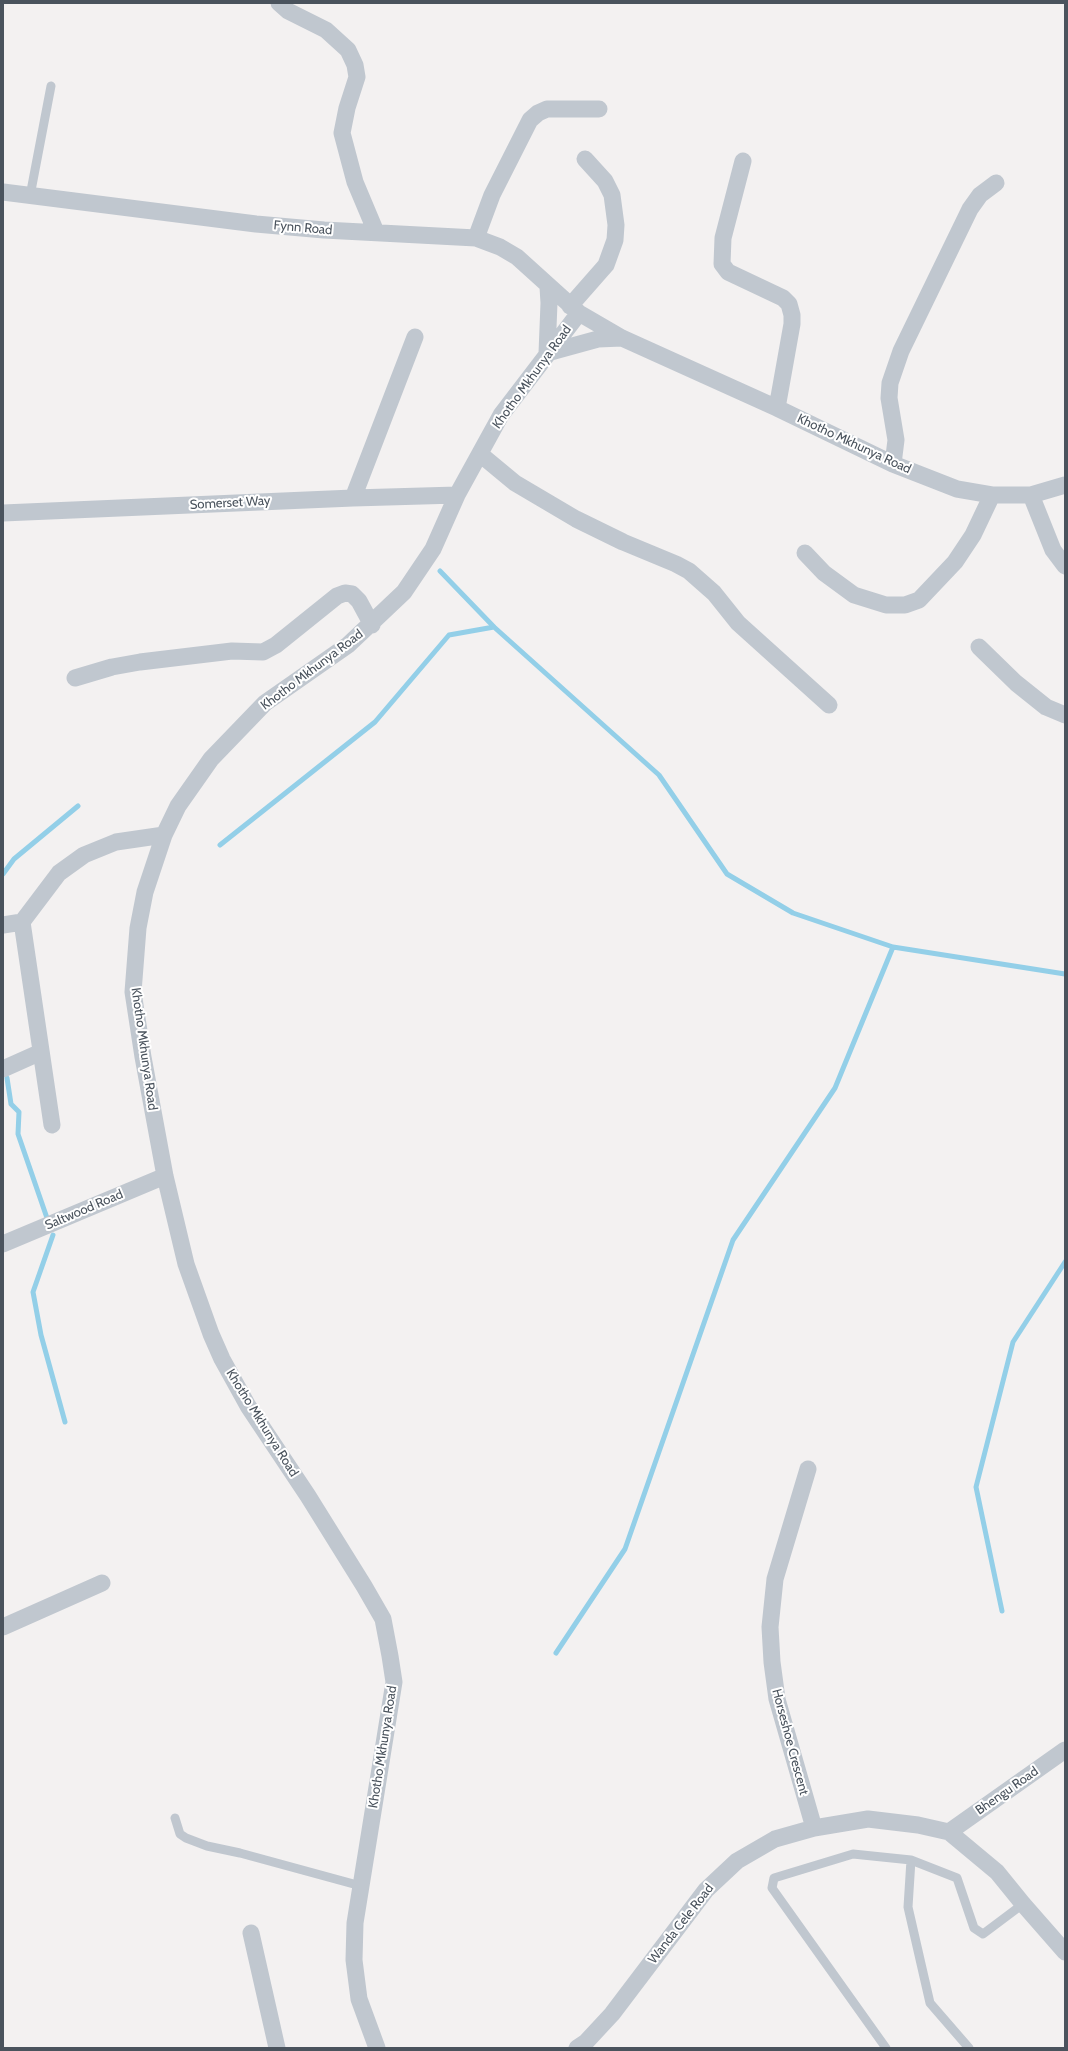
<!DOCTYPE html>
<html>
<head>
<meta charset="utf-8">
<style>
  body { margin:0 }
  #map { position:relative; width:1068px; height:2051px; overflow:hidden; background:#f3f1f1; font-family:Cabin,sans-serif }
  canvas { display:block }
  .frame { position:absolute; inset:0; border:4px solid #4a535d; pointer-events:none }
</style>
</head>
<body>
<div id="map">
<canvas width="1068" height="2051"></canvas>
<div class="frame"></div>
</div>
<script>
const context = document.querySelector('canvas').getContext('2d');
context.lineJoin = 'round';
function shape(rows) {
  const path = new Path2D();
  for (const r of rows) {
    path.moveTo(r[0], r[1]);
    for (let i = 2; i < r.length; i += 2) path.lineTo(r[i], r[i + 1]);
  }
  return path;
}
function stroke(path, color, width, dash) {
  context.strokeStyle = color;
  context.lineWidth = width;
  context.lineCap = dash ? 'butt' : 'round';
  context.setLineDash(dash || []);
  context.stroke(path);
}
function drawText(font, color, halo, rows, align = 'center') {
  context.font = font + ' Cabin,sans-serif';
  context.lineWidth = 4;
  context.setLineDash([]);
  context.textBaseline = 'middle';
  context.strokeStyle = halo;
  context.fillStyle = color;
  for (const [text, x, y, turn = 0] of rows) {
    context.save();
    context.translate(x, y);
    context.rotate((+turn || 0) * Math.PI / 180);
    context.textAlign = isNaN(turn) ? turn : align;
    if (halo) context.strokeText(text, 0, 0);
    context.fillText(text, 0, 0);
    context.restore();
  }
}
stroke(shape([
  [440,571,494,627,659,775,727,874,793,913,893,947,1065,974],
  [220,845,375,722,449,635,494,627],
  [3,874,14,859,78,806],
  [7,1078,11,1104,19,1112,18,1134,47,1218],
  [53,1235,33,1292,41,1335,65,1422],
  [1002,1611,976,1487,1013,1342,1065,1262],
  [556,1653,625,1549,733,1240,835,1088,893,947]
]), '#93cfe8', 5);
stroke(shape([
  [30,196,51,86],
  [175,1818,180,1834,186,1838,207,1846,240,1853,361,1886],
  [911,1860,908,1907,930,2003,969,2048],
  [886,2048,772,1888,774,1878,853,1854,911,1860,957,1878,974,1928,983,1934,1023,1904]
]), '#c0c7cf', 9);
stroke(shape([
  [279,3,288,11,326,30,348,50,355,65,357,77,347,108,342,133,355,182,376,232],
  [743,161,723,238,722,264,728,272,783,298,789,304,792,315,792,324,777,408],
  [3,192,256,224,324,230,476,238,500,247,517,257,579,313,622,338,777,408,893,464,957,489,992,495,1031,495,1065,485],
  [476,238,492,195,530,120,538,113,547,109,599,109],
  [548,287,549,303,547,353,598,339,622,338],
  [570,306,606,265,615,240,616,225,612,195,605,181,585,159],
  [480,454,515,483,576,519,623,542,676,564,689,571,714,593,738,623,829,705],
  [893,464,896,440,889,398,890,383,901,351,970,209,980,195,996,183],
  [1031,495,1053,550,1065,566],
  [353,498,415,337],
  [3,513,353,498,457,495],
  [805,553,824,573,854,595,886,605,905,605,919,600,955,562,973,535,992,495],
  [979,647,1016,683,1046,707,1065,715],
  [75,678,112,667,140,662,232,651,263,652,276,645,337,596,345,593,352,594,359,601,372,625],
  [22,922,52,1125],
  [3,925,22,922,59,873,84,855,116,842,164,835],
  [3,1069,41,1052],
  [3,1244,165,1176],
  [808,1469,775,1579,770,1627,772,1662,777,1699,814,1828],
  [3,1627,102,1583],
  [949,1832,1065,1750],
  [251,1933,277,2048],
  [377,2048,359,1999,354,1960,355,1923,394,1682,390,1656,383,1619,364,1586,308,1496,248,1406,222,1359,211,1334,186,1264,165,1176,143,1057,133,992,138,928,145,892,164,835,178,806,211,759,265,703,348,645,404,592,433,549,457,495,501,415,579,313],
  [577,2048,586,2042,612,2014,706,1890,737,1861,775,1839,814,1828,868,1819,918,1825,949,1832,997,1872,1023,1904,1065,1952]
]), '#c0c7cf', 17);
drawText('13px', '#4a535d', '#fff', [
  ["Fynn Road",303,228,5],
  ["Khotho Mkhunya Road",532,377,-54],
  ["Khotho Mkhunya Road",854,444,25],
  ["Somerset Way",230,503,-3],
  ["Khotho Mkhunya Road",312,670,-37],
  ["Khotho Mkhunya Road",144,1049,82],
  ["Saltwood Road",84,1210,-23],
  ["Khotho Mkhunya Road",262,1423,58],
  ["Horseshoe Crescent",790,1742,75],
  ["Khotho Mkhunya Road",383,1747,-81],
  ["Bhengu Road",1007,1791,-35],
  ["Wanda Cele Road",681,1924,-52]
]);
</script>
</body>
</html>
